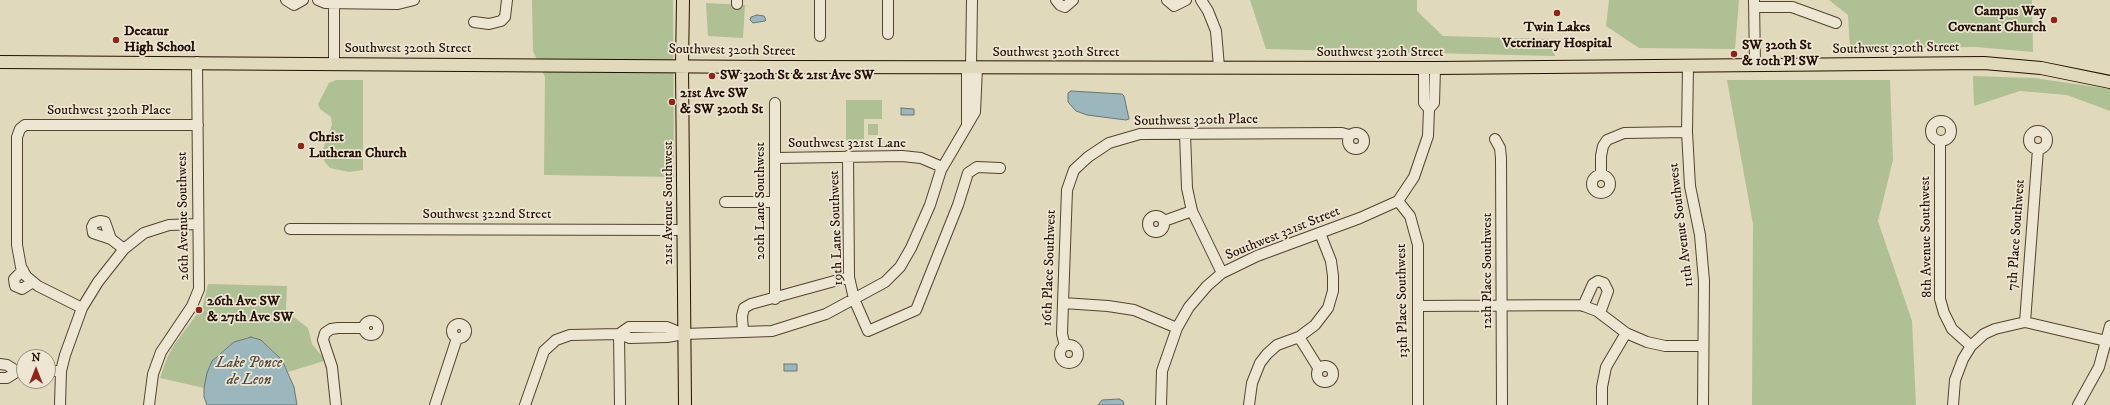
<!DOCTYPE html>
<html>
<head>
<meta charset="utf-8">
<style>
  body { margin:0 }
  #map { position:relative; width:2110px; height:405px; overflow:hidden; background:#e1d9bc; font-family:"IM FELL DW Pica",serif }
  canvas { display:block }
  .north { position:absolute; left:16px; top:349px; width:40px; height:40px; box-sizing:border-box; background:#ece6d3; border:1px solid #9d907f; border-radius:50%; rotate:0deg; font-size:11px; font-weight:700; line-height:16px; text-align:center; color:#261000 }
  .north::after { content:''; display:block; margin:auto; width:14px; height:18px; background:#8f2418; clip-path:polygon(50% 0,100% 100%,50% 72%,0 100%) }
</style>
</head>
<body>
<div id="map">
<canvas width="2110" height="405"></canvas>
<div class="north">N</div>
</div>
<script>
const context = document.querySelector('canvas').getContext('2d');
context.lineJoin = 'round';
function paint(path, color) {
  context.fillStyle = color;
  context.fill(path, 'evenodd');
}
function shape(rows) {
  const path = new Path2D();
  for (const r of rows) {
    if (r.length === 3) {
      path.moveTo(r[0] + r[2], r[1]);
      path.arc(r[0], r[1], r[2], 0, 2 * Math.PI);
      continue;
    }
    path.moveTo(r[0], r[1]);
    for (let i = 2; i < r.length; i += 2) path.lineTo(r[i], r[i + 1]);
  }
  return path;
}
function stroke(path, color, width, dash) {
  context.strokeStyle = color;
  context.lineWidth = width;
  context.lineCap = dash ? 'butt' : 'round';
  context.setLineDash(dash || []);
  context.stroke(path);
}
function drawText(font, color, halo, rows, align = 'center') {
  context.font = font + ' "IM FELL DW Pica",serif';
  context.lineWidth = 3.5;
  context.setLineDash([]);
  context.textBaseline = 'middle';
  context.strokeStyle = halo;
  context.fillStyle = color;
  for (const [text, x, y, turn = 0] of rows) {
    context.save();
    context.translate(x, y);
    context.rotate((+turn || 0) * Math.PI / 180);
    context.textAlign = isNaN(turn) ? turn : align;
    if (halo) context.strokeText(text, 0, 0);
    context.fillText(text, 0, 0);
    context.restore();
  }
}
paint(shape([
  [532,0,673,0,674,177,544,175,545,77,533,51],
  [1250,0,1417,0,1417,11,1443,36,1549,39,1555,56,1266,49],
  [1609,0,1739,0,1735,49,1639,48,1606,26],
  [1829,0,2032,0,2033,52,1976,47,1850,48,1848,15],
  [706,3,745,5,743,38,708,36],
  [1973,76,2034,78,2110,89,2110,111,2067,95,2020,91,1974,106],
  [336,80,363,80,363,170,349,172,330,168,324,161,323,149,332,125,331,117,320,109,318,104,329,83],
  [1727,80,1890,80,1893,160,1878,221,1912,321,1916,405,1752,405,1753,224],
  [846,100,882,100,882,119,864,119,864,140,846,140],
  [868,124,878,124,878,135,868,135],
  [208,284,287,286,286,311,308,328,312,344,322,356,324,361,288,372,279,357,265,343,254,337,248,337,234,342,217,356,210,366,204,388,160,378,167,358,174,345,203,306]
]), '#aec094');
const water = shape([
  [757,15,764,16,766,20,765,21,753,23,750,20,751,17,757,15],
  [1071,91,1122,94,1124,96,1129,119,1126,120,1087,115,1076,111,1068,102,1068,93,1071,91],
  [901,108,914,109,914,115,901,115,901,108],
  [251,337,261,340,282,360,294,387,297,405,207,405,204,397,204,388,207,373,212,361,234,342,251,337],
  [784,364,797,364,797,371,784,371,784,364],
  [1119,399,1123,401,1124,405,1098,405,1102,400,1119,399]
]);
paint(water, '#9bb7bd');
stroke(water, '#6c7471', 1);
const minor = shape([
  [286,0,294,5,303,0],
  [318,0,325,3,398,4,414,0],
  [737,0,737,4],
  [820,0,820,36],
  [888,0,888,34],
  [1056,0,1060,5,1065,7,1073,0],
  [1167,0,1174,6,1186,0],
  [1201,0,1208,11,1216,31,1219,67],
  [1754,0,1755,65],
  [1755,7,1792,7,1836,23],
  [474,22,489,24,501,21,505,17,507,0],
  [334,64,334,3],
  [1688,66,1687,132,1690,186,1700,235,1704,281,1703,405],
  [967,68,967,125],
  [971,68,972,0],
  [1424,68,1424,103,1429,109],
  [775,103,775,299],
  [1941,131,10],
  [2038,140,9],
  [1356,141,8],
  [1185,134,1187,188,1192,211,1222,273],
  [1495,139,1500,148,1501,158,1502,405],
  [1940,141,1940,299,1944,313,1952,329,1971,346],
  [848,156,849,277,854,299,868,331,916,310,958,205,968,173,977,167,1000,168],
  [775,158,902,156,921,158,942,167],
  [1601,184,9],
  [1601,175,1601,156,1603,146,1607,140,1624,133,1687,132],
  [1398,201,1410,216,1418,245,1418,405],
  [1398,201,1414,177,1428,136,1429,109,1434,103,1435,68],
  [725,202,775,202],
  [1156,224,8],
  [1164,221,1192,211],
  [290,229,684,230],
  [111,239,93,233,92,227,94,223,100,221,105,222,111,239,124,249],
  [23,270,14,279,15,286,22,289,33,282],
  [1063,303,1108,306,1134,310,1177,328],
  [1418,306,1581,305,1597,311,1626,333,1647,342,1665,346,1703,346],
  [1583,306,1593,284,1598,281,1604,283,1608,291,1600,313],
  [82,308,38,286,26,276,21,267,17,245,17,137,20,129,25,125,198,125],
  [371,328,7],
  [2025,322,2038,149],
  [459,331,7],
  [743,332,742,316,744,308,751,304,849,277],
  [619,334,620,405],
  [619,334,629,327,667,327,684,334],
  [1299,337,1319,369],
  [1069,354,9],
  [1065,346,1062,334,1063,303,1067,190,1074,170,1088,157,1109,143,1140,134,1342,133,1349,135],
  [0,364,7,365,15,370,24,371],
  [1325,374,8],
  [48,371,61,371],
  [0,378,7,378,18,371],
  [60,405,61,371,65,355,82,308,98,282,124,249,144,233,169,225,198,224],
  [149,405,153,374,161,352,192,306,199,289,197,62],
  [336,405,332,367,323,340,325,333,331,329,338,328,363,328],
  [435,405,457,338],
  [525,405,544,351,556,340,570,335,619,334,630,338,667,337,684,334,772,331,826,314,885,282,900,267,911,248,930,205,941,170,975,112,977,68],
  [1161,405,1162,371,1177,328,1189,307,1207,286,1222,273,1257,256,1360,218,1398,201],
  [1249,405,1252,383,1260,363,1267,354,1277,345,1299,337,1315,325,1328,308,1333,291,1333,276,1331,261,1320,233],
  [1602,405,1602,387,1606,367,1626,333],
  [1953,405,1955,380,1963,359,1971,346,1984,334,1995,329,2025,322,2110,342],
  [2078,405,2099,367,2110,326]
]);
const major = shape([
  [683,0,682,66,685,405],
  [0,62,775,67,1435,68,1984,63,2041,68,2110,82]
]);
stroke(minor, '#55422f', 12);
stroke(major, '#261000', 14);
stroke(minor, '#ece6d3', 10);
stroke(major, '#e1d9bc', 12);
for (const [x, y, r, color] of [
  [1557,13,4,"#8f2418"],
  [2054,20,4,"#8f2418"],
  [116,40,4,"#8f2418"],
  [1734,54,4,"#8f2418"],
  [712,76,4,"#8f2418"],
  [672,102,4,"#8f2418"],
  [301,146,4,"#8f2418"],
  [199,310,4,"#8f2418"]
]) {
  const dot = new Path2D();
  dot.arc(x, y, r, 0, 2 * Math.PI);
  context.fillStyle = color;
  context.fill(dot);
  stroke(dot, '#ece6d3', 1.5);
}
drawText('bold 14px', '#261000', '#ece6d3', [
  ["Campus Way",2046,12,"right"],
  ["Covenant Church",2046,28,"right"],
  ["Twin Lakes",1557,28,"center"],
  ["Veterinary Hospital",1557,44,"center"],
  ["Decatur",124,32],
  ["High School",124,48],
  ["SW 320th St",1742,46],
  ["& 10th Pl SW",1742,62],
  ["SW 320th St & 21st Ave SW",720,76],
  ["21st Ave SW",680,94],
  ["& SW 320th St",680,110],
  ["Christ",309,138],
  ["Lutheran Church",309,154],
  ["26th Ave SW",207,302],
  ["& 27th Ave SW",207,318]
], 'left');
drawText('14px', '#261000', '#ece6d3', [
  ["Southwest 320th Street",408,49],
  ["Southwest 320th Street",1896,49,-1],
  ["Southwest 320th Street",732,51,1],
  ["Southwest 320th Street",1056,53],
  ["Southwest 320th Street",1380,53],
  ["Southwest 320th Place",109,111],
  ["Southwest 320th Place",1196,121,-1],
  ["Southwest 321st Lane",847,144],
  ["20th Lane Southwest",761,201,-90],
  ["21st Avenue Southwest",669,203,-90],
  ["Southwest 322nd Street",487,215],
  ["26th Avenue Southwest",184,216,-91],
  ["11th Avenue Southwest",1682,225,-97],
  ["19th Lane Southwest",837,228,-92],
  ["Southwest 321st Street",1283,234,-22],
  ["7th Place Southwest",2017,235,-86],
  ["8th Avenue Southwest",1927,237,-91],
  ["16th Place Southwest",1050,268,-88],
  ["12th Place Southwest",1488,271,-90],
  ["13th Place Southwest",1403,301,-91]
]);
drawText('italic 15px', '#4f4a42', '#ece6d3', [
  ["Lake Ponce",249,364],
  ["de Leon",249,381]
]);
</script>
</body>
</html>
